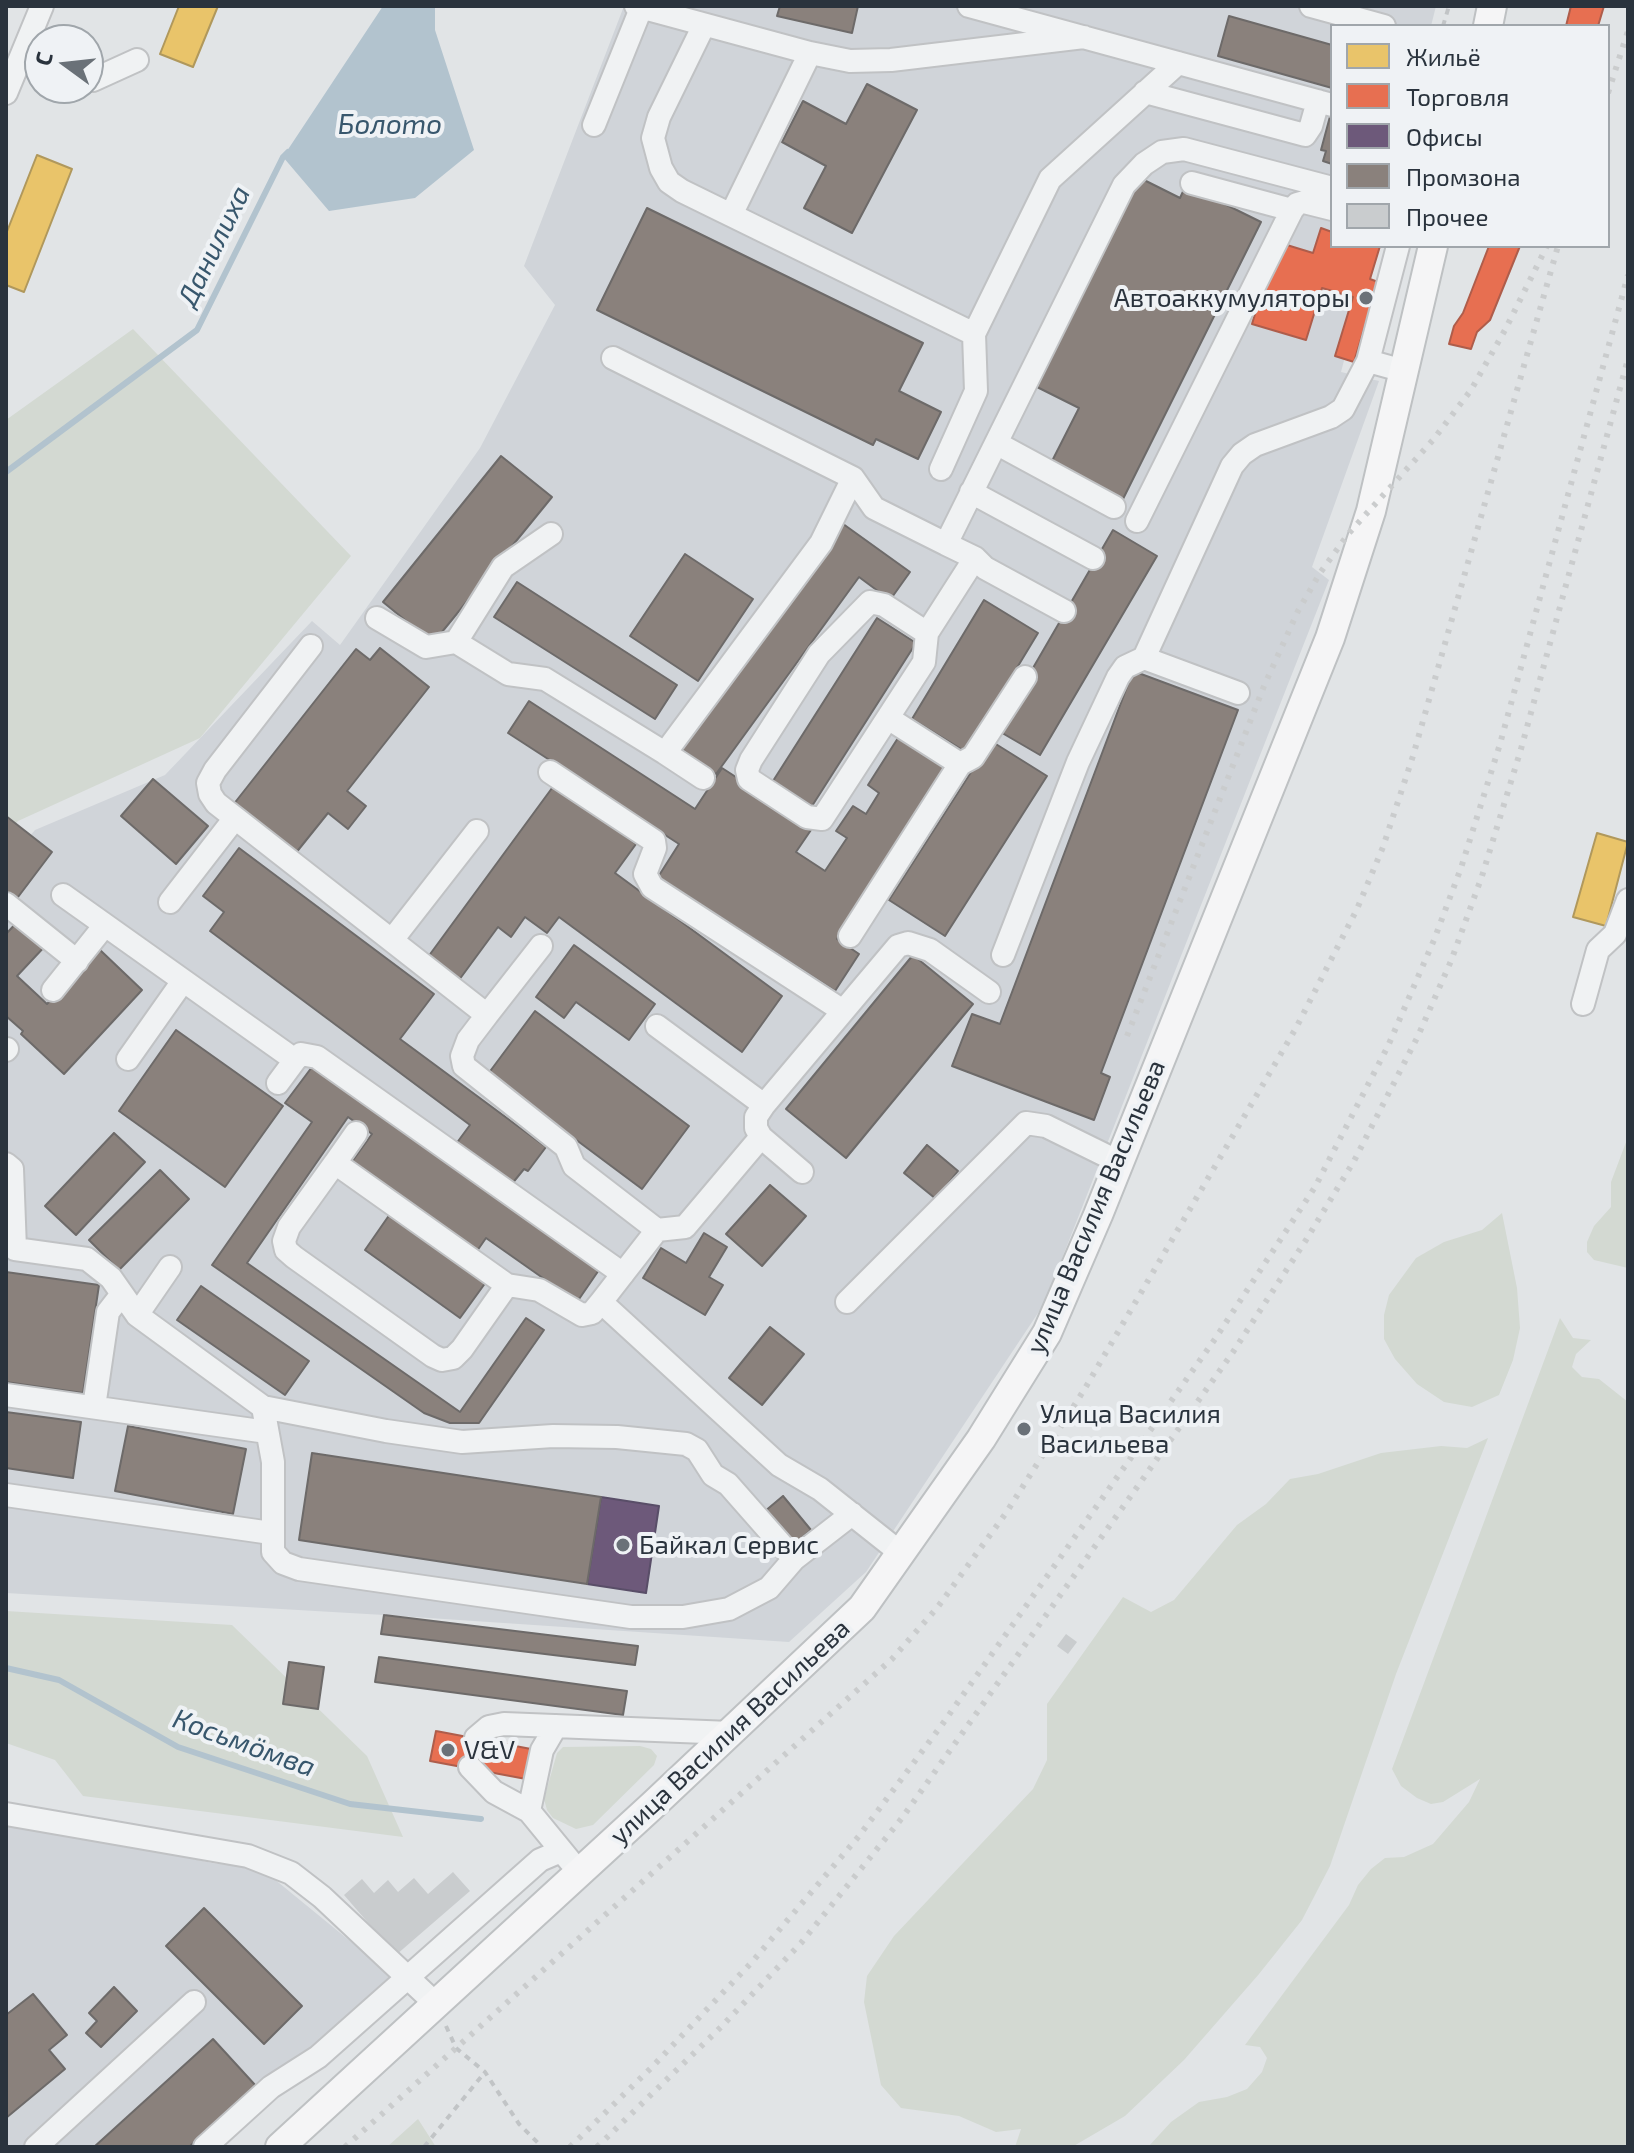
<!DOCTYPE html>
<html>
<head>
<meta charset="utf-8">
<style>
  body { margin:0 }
  #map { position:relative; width:1634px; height:2153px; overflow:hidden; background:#e1e4e6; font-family:"Exo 2",sans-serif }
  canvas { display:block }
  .frame { position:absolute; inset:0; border:8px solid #2a333d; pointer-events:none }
  .legend { position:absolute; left:1330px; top:24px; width:280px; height:224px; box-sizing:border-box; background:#eff2f5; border:2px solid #a0a6ab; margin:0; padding:10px 14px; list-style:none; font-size:24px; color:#2a333d }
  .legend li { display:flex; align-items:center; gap:16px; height:40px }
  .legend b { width:40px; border:2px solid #a0a6ab }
  .north { position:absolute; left:24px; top:24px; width:80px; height:80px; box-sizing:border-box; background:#eff2f5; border:2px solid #a0a6ab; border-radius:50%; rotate:285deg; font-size:22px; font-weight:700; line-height:32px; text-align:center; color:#2a333d }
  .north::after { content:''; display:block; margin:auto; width:28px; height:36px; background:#6a7178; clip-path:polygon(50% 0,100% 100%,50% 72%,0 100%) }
</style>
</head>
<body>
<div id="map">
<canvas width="1634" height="2153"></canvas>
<div class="frame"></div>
<ul class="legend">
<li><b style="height:22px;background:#e9c46a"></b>Жильё</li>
<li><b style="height:22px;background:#e76f51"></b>Торговля</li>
<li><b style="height:22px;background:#6d597a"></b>Офисы</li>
<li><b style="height:22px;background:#8a817c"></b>Промзона</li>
<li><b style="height:22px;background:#c9ccce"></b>Прочее</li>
</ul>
<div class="north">С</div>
</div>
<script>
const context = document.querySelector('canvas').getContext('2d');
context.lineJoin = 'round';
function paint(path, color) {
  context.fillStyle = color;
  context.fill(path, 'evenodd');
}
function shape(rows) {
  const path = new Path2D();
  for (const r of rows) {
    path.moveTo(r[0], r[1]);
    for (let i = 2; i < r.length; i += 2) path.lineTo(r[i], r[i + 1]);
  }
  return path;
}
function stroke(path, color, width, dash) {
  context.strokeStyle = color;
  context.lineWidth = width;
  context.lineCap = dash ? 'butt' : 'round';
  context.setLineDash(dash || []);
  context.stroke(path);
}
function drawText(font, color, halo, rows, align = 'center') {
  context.font = font + ' "Exo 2",sans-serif';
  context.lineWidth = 8;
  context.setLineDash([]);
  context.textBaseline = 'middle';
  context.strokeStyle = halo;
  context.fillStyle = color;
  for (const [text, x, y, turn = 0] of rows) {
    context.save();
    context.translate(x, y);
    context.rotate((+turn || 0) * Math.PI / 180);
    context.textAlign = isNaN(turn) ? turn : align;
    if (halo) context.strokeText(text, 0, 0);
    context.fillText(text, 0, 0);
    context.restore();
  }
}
paint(shape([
  [624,6,1436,6,1431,26,1332,26,1332,246,1374,246,1341,372,1379,381,1312,567,1329,580,1044,1304,866,1572,789,1642,384,1615,6,1593,6,864,35,830,165,775,312,621,340,645,480,448,555,305,524,266],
  [6,1818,212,1863,262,1869,394,1977,211,2147,6,2147]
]), '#d0d4d9');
paint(shape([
  [133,329,351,556,200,738,18,821,6,835,6,420],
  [1628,1137,1628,1268,1594,1260,1587,1252,1587,1242,1594,1226,1611,1207,1611,1182],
  [1502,1213,1517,1288,1520,1328,1513,1360,1499,1395,1472,1407,1444,1402,1417,1384,1395,1359,1384,1339,1384,1315,1389,1295,1416,1258,1444,1242,1482,1230],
  [1560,1318,1573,1338,1591,1340,1576,1354,1572,1367,1582,1377,1599,1379,1628,1402,1628,2147,1148,2147,1171,2122,1199,2102,1227,2097,1247,2089,1262,2072,1267,2058,1260,2047,1245,2045,1349,1905,1358,1885,1371,1869,1385,1858,1404,1857,1433,1844,1469,1802,1480,1779,1443,1802,1431,1804,1417,1798,1401,1786,1392,1769],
  [1488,1438,1396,1674,1330,1866,1302,1920,1259,1974,1184,2060,1125,2116,1072,2147,1015,2147,1021,2129,996,2132,959,2116,901,2108,881,2085,864,2002,867,1976,894,1936,1033,1789,1047,1760,1047,1704,1123,1597,1151,1612,1174,1600,1237,1525,1266,1504,1290,1479,1318,1474,1381,1453,1441,1446,1467,1448],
  [6,1611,232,1625,367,1756,403,1837,83,1796,55,1760,6,1743],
  [640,1746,651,1749,657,1756,654,1765,593,1825,576,1829,553,1818,547,1810,544,1799,557,1753,563,1747],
  [418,2119,436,2147,387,2147]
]), '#d3d9d2');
paint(shape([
  [383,6,435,6,435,30,474,150,415,198,329,211,283,157]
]), '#b2c3ce');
const homes = shape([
  [179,6,218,6,193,67,160,54,179,6],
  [37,155,72,169,24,292,6,285,6,234,37,155],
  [1597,833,1628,842,1606,926,1573,917,1597,833]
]);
paint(homes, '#e9c46a');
stroke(homes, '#b0985c', 2);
const shops = shape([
  [1571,6,1604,6,1598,26,1566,26,1571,6],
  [1321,228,1332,232,1332,246,1380,246,1370,279,1378,282,1354,362,1335,356,1353,297,1322,288,1306,340,1252,324,1277,242,1313,253,1321,228],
  [1489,246,1520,246,1490,320,1477,332,1471,349,1449,344,1454,326,1463,313,1489,246],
  [436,1731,531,1749,526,1779,430,1761,436,1731]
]);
paint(shops, '#e76f51');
stroke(shops, '#ae5d4b', 2);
const offices = shape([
  [601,1497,659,1506,646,1593,587,1584,601,1497]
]);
paint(offices, '#6d597a');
stroke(offices, '#594e68', 2);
const industry = shape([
  [780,6,858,6,852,33,777,16,780,6],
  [1229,16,1332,45,1332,88,1218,56,1229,16],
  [867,84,917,110,852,233,804,208,826,166,782,142,803,101,846,124,867,84],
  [1332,109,1332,164,1323,161,1326,151,1321,150,1332,109],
  [1140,178,1180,198,1186,185,1261,222,1121,503,1049,467,1079,408,1037,387,1140,178],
  [647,208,923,343,899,391,941,412,918,459,876,439,873,445,597,310,647,208],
  [501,456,552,497,433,643,383,602,501,456],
  [839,521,910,572,890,600,859,577,716,774,677,746,839,521],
  [1113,530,1157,556,1040,755,997,730,1113,530],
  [685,554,753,599,698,681,630,636,685,554],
  [517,582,677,685,655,719,494,617,517,582],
  [984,600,1038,633,966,752,912,719,984,600],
  [877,618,916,643,812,806,773,781,877,618],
  [380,648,429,687,347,791,366,806,348,829,328,813,295,854,233,805,356,649,370,660,380,648],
  [1133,671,1238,710,1101,1073,1110,1077,1094,1120,952,1066,972,1014,1000,1024,1133,671],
  [529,701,695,809,722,768,813,827,796,852,825,871,847,838,836,831,853,806,866,814,879,793,868,785,898,738,946,769,837,939,859,954,835,991,658,877,679,844,508,733,529,701],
  [991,741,1047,776,945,936,889,900,991,741],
  [153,779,208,826,176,864,121,816,153,779],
  [555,784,636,844,615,873,782,996,742,1052,559,917,547,933,525,917,511,937,498,927,459,980,428,957,555,784],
  [6,816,52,852,15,901,6,894,6,816],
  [239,848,434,994,400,1039,546,1147,528,1171,524,1169,511,1185,456,1144,470,1125,210,931,224,912,203,896,239,848],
  [20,919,47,944,17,976,47,1004,99,949,142,990,64,1074,21,1034,23,1031,6,1016,6,934,20,919],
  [574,945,655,1004,629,1040,576,1002,564,1018,536,997,574,945],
  [913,955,973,1004,846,1158,786,1109,913,955],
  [535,1011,689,1126,642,1189,488,1074,535,1011],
  [176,1030,283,1106,225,1187,119,1111,176,1030],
  [315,1063,601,1267,577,1302,486,1238,477,1251,351,1163,372,1134,348,1117,247,1263,460,1412,526,1318,544,1330,479,1423,450,1423,424,1413,212,1265,312,1122,285,1103,315,1063],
  [114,1133,145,1162,76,1235,45,1206,114,1133],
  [927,1145,958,1171,936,1199,904,1173,927,1145],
  [160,1170,189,1199,119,1270,89,1240,160,1170],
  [770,1185,806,1216,762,1266,726,1234,770,1185],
  [390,1214,486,1282,460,1318,365,1250,390,1214],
  [704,1233,727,1247,709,1277,723,1285,705,1315,643,1278,661,1248,686,1263,704,1233],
  [6,1272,99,1285,83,1393,6,1382,6,1272],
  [201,1286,309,1361,285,1395,177,1320,201,1286],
  [770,1327,804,1354,762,1405,729,1378,770,1327],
  [6,1412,81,1422,73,1478,6,1468,6,1412],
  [128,1426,246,1449,233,1514,115,1491,128,1426],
  [312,1453,601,1497,587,1584,299,1540,312,1453],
  [783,1496,811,1530,792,1546,764,1512,783,1496],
  [384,1615,638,1646,635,1665,381,1634,384,1615],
  [379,1657,627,1691,623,1715,375,1682,379,1657],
  [289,1662,324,1667,318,1709,283,1704,289,1662],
  [204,1908,302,2006,264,2044,166,1946,204,1908],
  [114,1987,137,2011,101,2047,86,2033,97,2021,89,2013,114,1987],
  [33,1994,67,2035,49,2050,65,2069,6,2118,6,2015,33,1994],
  [213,2039,256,2086,189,2147,94,2147,213,2039]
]);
paint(industry, '#8a817c');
stroke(industry, '#6d6a69', 2);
stroke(shape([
  [6,472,197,330,283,157,288,152],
  [6,1668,59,1680,178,1747,350,1804,481,1819]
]), '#b2c3ce', 6);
paint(shape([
  [1066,1634,1077,1642,1068,1654,1057,1646],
  [453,1872,470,1891,396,1955,344,1895,362,1879,374,1893,388,1880,398,1892,414,1878,428,1894]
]), '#c9ccce');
const minor = shape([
  [636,6,810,53,850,61,891,60,1084,37],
  [969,6,1332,105],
  [1311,6,1384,26],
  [704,25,659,117,653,138,661,168,669,182,682,191,974,334,1050,179,1178,63],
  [88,78,93,80,137,60],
  [1145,92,1305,135,1311,126,1318,101],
  [6,93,42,6],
  [594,125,642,6],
  [1192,183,1292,210],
  [731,215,810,53],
  [613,358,853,478,874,508,946,544,1124,185,1144,164,1162,152,1184,149,1332,188],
  [1368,361,1398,246],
  [996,443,1114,507],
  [941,469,976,391,974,334],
  [971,492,1093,558],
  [1137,521,1292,210,1297,204,1304,202,1332,209],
  [975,558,985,568,1064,611],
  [377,618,426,647,456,642,508,674,545,679,665,753,821,543,853,478],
  [927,633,924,662,822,819,807,817,749,779,747,770,751,760,819,654,870,602,884,605,927,633,975,558,946,544],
  [456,642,503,567,551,534],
  [311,646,215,770,208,783,210,794,216,803,487,1015,468,1040,462,1056,464,1066,566,1147,574,1166,657,1230],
  [1144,658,1238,693],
  [665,753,703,778],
  [960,764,973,757,1025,677],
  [550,772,654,841,655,848,645,874,652,887,843,1011],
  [63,895,295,1060,301,1054,317,1057,623,1274],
  [170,902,235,818],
  [6,904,77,961],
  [850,936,960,764,888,718],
  [392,940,477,831],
  [1003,955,1078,762,1118,677,1125,667,1144,658,1232,466,1242,454,1255,445,1331,417,1343,409,1368,361,1404,371],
  [53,990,105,925],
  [1583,1004,1598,950,1615,934,1628,900],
  [487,1015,541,946],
  [657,1026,764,1105],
  [6,1050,7,1049],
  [128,1059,183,981],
  [278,1083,295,1060],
  [356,1133,335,1163,507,1285,539,1290,582,1315,592,1313,601,1302],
  [761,1137,802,1172],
  [335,1163,289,1227,284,1241,286,1250,294,1257,433,1356,442,1360,453,1358,462,1349,507,1285],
  [6,1164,12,1169,15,1249,87,1259,111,1278,137,1315,263,1407,386,1431,462,1442,553,1436,617,1437,686,1444,697,1450,713,1475,728,1484,794,1559,852,1514],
  [847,1302,1026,1123,1046,1126,1119,1162],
  [137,1315,170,1267],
  [6,1395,267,1432],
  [94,1407,108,1312,122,1294],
  [263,1407,273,1462,273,1552,283,1563,299,1569,631,1617,683,1617,729,1609,769,1588,794,1559],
  [6,1495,271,1533],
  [902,1554,820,1489,779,1465,601,1302,657,1230,685,1227,761,1137,756,1128,756,1117,764,1105,898,946,908,943,930,950,989,992],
  [476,1738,489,1727,504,1724,731,1733],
  [470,1767,494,1792,529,1811,570,1861],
  [529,1811,542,1750,556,1726],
  [6,1814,248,1856,291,1873,322,1897,437,2005],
  [36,2147,194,2002],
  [205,2147,271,2087,318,2057,540,1860,561,1851]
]);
const major = shape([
  [1488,26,1492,6],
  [280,2147,654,1804,862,1608,981,1439,1047,1333,1098,1215,1330,638,1371,511,1433,246]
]);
stroke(minor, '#c0c2c4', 26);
stroke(major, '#bec1c3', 32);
stroke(shape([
  [1443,26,1449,6],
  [446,2026,456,2048,485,2072,519,2124,542,2147],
  [424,2147,485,2072]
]), '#c1c4c6', 4, [6, 6]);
stroke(minor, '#f0f2f3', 22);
stroke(major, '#f5f5f6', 28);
stroke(shape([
  [1608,93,1628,31],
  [1127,1036,1264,686,1298,611,1320,573,1349,533,1433,440,1471,390,1505,330,1547,246],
  [345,2147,892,1659,937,1608,1006,1513,1084,1390,1296,1028,1357,909,1383,847,1413,756,1558,246],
  [570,2147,652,2067,752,1962,859,1836,941,1726,1215,1339,1315,1187,1388,1046,1434,940,1461,868,1500,744,1628,275],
  [597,2147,721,2027,801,1943,902,1818,1233,1352,1306,1240,1354,1161,1418,1036,1451,961,1482,876,1521,749,1628,359]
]), '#cacccd', 6, [4, 8]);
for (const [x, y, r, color] of [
  [1366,298,8,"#6a7178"],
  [1024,1429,8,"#6a7178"],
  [623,1545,8,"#6a7178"],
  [448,1750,8,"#6a7178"]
]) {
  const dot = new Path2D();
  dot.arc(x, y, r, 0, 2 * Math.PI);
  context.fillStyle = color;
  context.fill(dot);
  stroke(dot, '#eff2f5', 3);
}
drawText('26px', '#2a333d', '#eff2f5', [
  ["Автоаккумуляторы",1350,298,"right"],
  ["Улица Василия",1040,1414],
  ["Васильева",1040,1444],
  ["Байкал Сервис",639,1545],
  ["V&V",464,1750]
], 'left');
drawText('26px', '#2a333d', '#eff2f5', [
  ["улица Василия Васильева",1096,1207,-67],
  ["улица Василия Васильева",730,1732,-43]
]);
drawText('italic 28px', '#38576d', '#eff2f5', [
  ["Болото",390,125],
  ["Данилиха",214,246,-64],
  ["Косьмӧмва",244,1743,20]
]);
</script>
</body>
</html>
